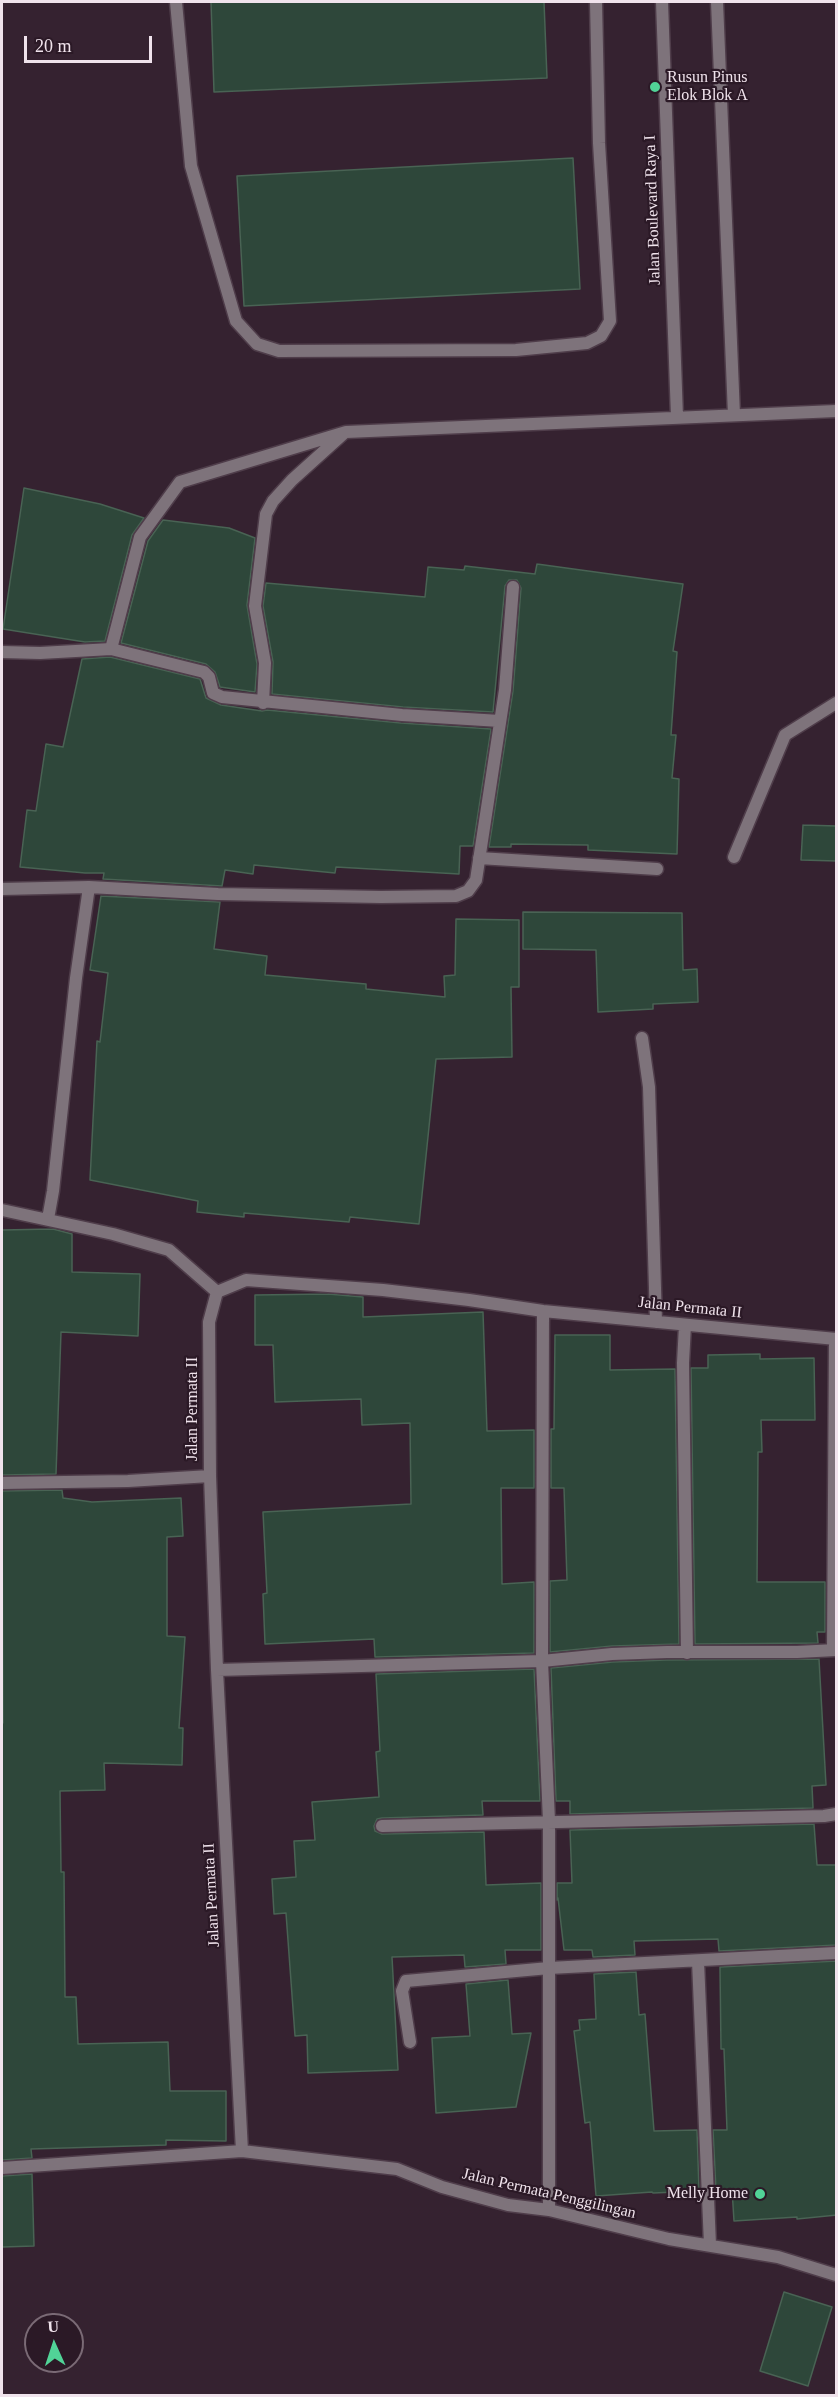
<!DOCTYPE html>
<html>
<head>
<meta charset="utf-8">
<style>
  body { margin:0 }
  #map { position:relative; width:838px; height:2397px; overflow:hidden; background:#352230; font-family:Georgia,serif }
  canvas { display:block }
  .frame { position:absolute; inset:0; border:3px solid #f0e3ec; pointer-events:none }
  .north { position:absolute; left:24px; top:2313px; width:60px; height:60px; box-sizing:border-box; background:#2b1926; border:2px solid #7a6a75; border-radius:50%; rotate:357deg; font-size:16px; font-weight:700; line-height:24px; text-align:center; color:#f0e3ec }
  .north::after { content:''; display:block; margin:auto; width:21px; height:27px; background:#51d397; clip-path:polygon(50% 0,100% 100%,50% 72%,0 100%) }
  .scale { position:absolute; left:24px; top:36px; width:128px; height:27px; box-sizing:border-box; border:3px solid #f0e3ec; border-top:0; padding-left:8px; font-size:18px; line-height:21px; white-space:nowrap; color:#f0e3ec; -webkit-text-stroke:4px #2b1926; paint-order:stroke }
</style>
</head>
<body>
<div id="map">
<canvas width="838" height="2397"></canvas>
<div class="frame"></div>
<div class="north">U</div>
<div class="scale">20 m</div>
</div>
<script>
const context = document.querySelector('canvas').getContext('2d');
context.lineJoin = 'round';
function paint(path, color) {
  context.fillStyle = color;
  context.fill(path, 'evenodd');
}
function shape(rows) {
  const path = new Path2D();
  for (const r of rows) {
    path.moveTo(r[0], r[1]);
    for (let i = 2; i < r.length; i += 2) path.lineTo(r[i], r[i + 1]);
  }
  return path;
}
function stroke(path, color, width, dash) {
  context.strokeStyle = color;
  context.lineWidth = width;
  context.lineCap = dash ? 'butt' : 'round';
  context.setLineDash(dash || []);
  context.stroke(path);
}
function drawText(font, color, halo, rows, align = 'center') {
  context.font = font + ' Georgia,serif';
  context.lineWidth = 4.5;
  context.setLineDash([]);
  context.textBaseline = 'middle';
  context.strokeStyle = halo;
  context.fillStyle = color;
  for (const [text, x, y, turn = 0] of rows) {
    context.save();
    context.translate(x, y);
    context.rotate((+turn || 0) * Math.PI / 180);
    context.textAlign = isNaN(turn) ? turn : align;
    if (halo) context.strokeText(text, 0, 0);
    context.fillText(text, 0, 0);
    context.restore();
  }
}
const building = shape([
  [211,2,544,2,547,78,214,92,211,2],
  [573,158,580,289,244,306,237,176,573,158],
  [24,488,100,504,144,518,132,535,105,641,85,642,3,629,24,488],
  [163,520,229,528,255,538,247,605,257,664,255,692,220,687,215,672,206,664,121,643,148,541,163,520],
  [537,564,683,584,673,651,677,652,671,735,676,735,672,778,679,779,677,854,588,850,588,845,511,844,511,847,489,847,513,691,521,588,517,580,509,580,505,586,493,712,403,707,272,694,273,662,263,606,266,583,425,597,428,567,464,570,465,566,535,574,537,564],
  [110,657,200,679,206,698,221,705,262,711,267,710,401,723,491,729,473,846,460,846,459,874,336,867,335,873,254,865,253,874,225,870,222,886,103,879,104,873,85,873,20,867,27,810,36,811,46,744,63,747,82,659,110,657],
  [803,825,837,826,837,861,801,860,803,825],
  [101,896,220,902,214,949,267,956,265,975,366,984,366,989,445,997,444,976,455,975,456,919,519,920,519,987,511,987,512,1057,436,1059,419,1224,350,1217,349,1222,244,1213,244,1217,197,1212,198,1201,90,1180,97,1041,100,1042,108,973,90,970,101,896],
  [523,912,682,913,683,970,697,969,698,1002,653,1004,653,1009,598,1012,596,950,523,949,523,912],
  [53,1229,72,1234,72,1272,140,1274,138,1336,61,1332,56,1474,2,1475,2,1230,53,1229],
  [328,1294,363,1297,363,1317,483,1312,487,1431,534,1430,534,1488,501,1488,502,1584,534,1582,534,1653,375,1657,374,1639,265,1644,263,1594,267,1593,263,1512,411,1504,410,1423,362,1425,361,1399,275,1402,273,1345,255,1345,255,1295,328,1294],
  [555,1335,610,1335,610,1370,675,1369,679,1644,612,1646,550,1652,550,1581,567,1580,564,1488,551,1488,551,1429,554,1429,555,1335],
  [760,1354,760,1359,814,1358,815,1420,761,1420,762,1452,758,1452,757,1582,825,1582,825,1632,817,1632,818,1643,695,1644,691,1368,708,1368,708,1355,760,1354],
  [62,1490,63,1498,92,1502,181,1498,183,1536,167,1537,167,1636,185,1637,179,1728,183,1728,182,1765,104,1763,105,1790,60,1791,61,1872,64,1872,65,1997,76,1997,78,2044,168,2042,170,2091,226,2091,226,2141,166,2140,166,2145,31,2149,32,2158,2,2160,2,1723,3,1723,2,1491,62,1490],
  [819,1659,826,1785,812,1786,813,1808,570,1814,570,1801,556,1801,551,1668,613,1662,667,1660,819,1659],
  [534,1669,540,1801,482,1801,483,1815,382,1818,377,1819,374,1826,375,1831,382,1834,484,1832,486,1885,541,1883,541,1950,505,1950,506,1964,465,1967,464,1955,392,1957,398,2070,308,2073,307,2035,295,2036,286,1913,274,1914,272,1879,296,1877,294,1841,315,1840,312,1802,379,1797,376,1752,380,1751,376,1674,534,1669],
  [814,1824,817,1865,837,1865,837,1945,719,1951,718,1939,634,1941,635,1955,593,1957,592,1950,564,1950,558,1898,557,1900,557,1883,572,1883,570,1830,814,1824],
  [837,1961,837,2215,797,2219,797,2217,734,2221,732,2189,716,2190,713,2130,727,2130,724,2049,721,2049,720,1967,837,1961],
  [636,1972,639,2015,645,2014,654,2131,697,2130,699,2191,653,2193,652,2192,596,2196,590,2122,585,2123,574,2031,580,2030,579,2020,596,2019,594,1974,636,1972],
  [508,1980,512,2034,531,2033,516,2107,436,2113,432,2038,470,2036,466,1984,508,1980],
  [32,2174,34,2246,2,2247,2,2176,32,2174],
  [784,2292,832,2307,808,2386,760,2371,784,2292]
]);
paint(building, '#2e473a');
stroke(building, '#496354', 1.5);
const minor = shape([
  [176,2,191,166,236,321,257,344,279,351,516,350,587,343,601,336,610,321,599,143,596,2],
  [662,2,677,417],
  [717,2,734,415],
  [111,649,140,537,180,482,346,432,836,411],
  [2,652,40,653,111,649,204,672,209,677,213,693,222,697,402,715,500,721],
  [263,703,265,663,255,606,266,514,273,501,292,480,343,434],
  [734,857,785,735,836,703],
  [479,858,657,869],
  [2,889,89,887],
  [642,1038,649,1087,656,1322],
  [2,1210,113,1234,169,1250,217,1292],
  [48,1219,53,1191,76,978,89,887,218,894,381,897,456,896,468,891,476,880,505,690,513,587],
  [217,1292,209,1322,210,1476,217,1670,242,2151],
  [217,1292,246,1280,383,1290,469,1300,543,1311,836,1339],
  [543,1311,542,1661,549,1821,549,2210],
  [685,1325,683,1363,687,1653],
  [2,1483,128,1481,210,1476],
  [833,1650,835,1339],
  [217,1670,542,1661,612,1654,667,1652,797,1652,836,1650],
  [382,1826,824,1816,836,1814],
  [698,1961,710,2245],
  [410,2042,402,1991,406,1981,549,1968,836,1953],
  [2,2168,242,2151,397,2169,442,2187,508,2205,549,2210,669,2239,778,2257,836,2275]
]);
stroke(minor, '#4f3d4a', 15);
stroke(minor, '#7e737b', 12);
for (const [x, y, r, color] of [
  [655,87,6,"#51d397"],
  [760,2194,6,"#51d397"]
]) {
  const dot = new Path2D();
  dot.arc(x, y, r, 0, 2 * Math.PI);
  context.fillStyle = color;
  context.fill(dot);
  stroke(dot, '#2b1926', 2);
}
drawText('16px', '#f0e3ec', '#2b1926', [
  ["Rusun Pinus",667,78],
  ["Elok Blok A",667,96],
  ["Melly Home",748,2194,"right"]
], 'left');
drawText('16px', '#f0e3ec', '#2b1926', [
  ["Jalan Boulevard Raya I",653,210,-92],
  ["Jalan Permata II",690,1308,6],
  ["Jalan Permata II",193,1409,-90],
  ["Jalan Permata II",212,1895,-93],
  ["Jalan Permata Penggilingan",549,2194,13]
]);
</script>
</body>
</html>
